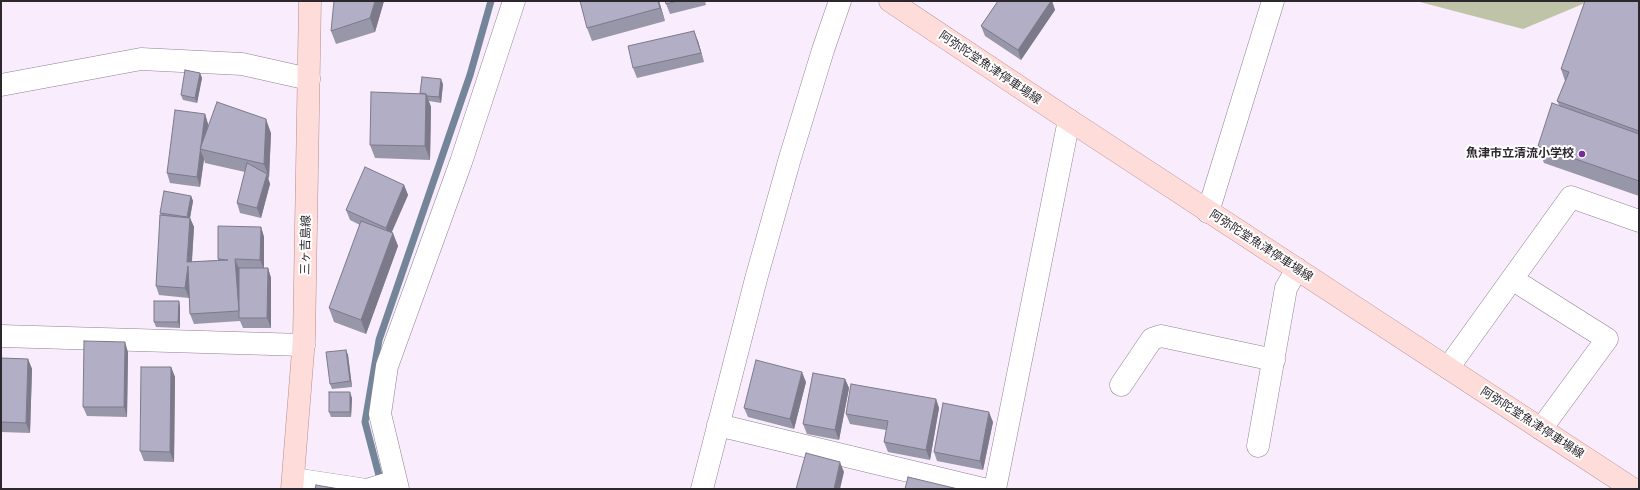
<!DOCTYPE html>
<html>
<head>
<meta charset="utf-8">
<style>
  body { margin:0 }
  #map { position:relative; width:1640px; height:490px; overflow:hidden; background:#f9ecfd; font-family:Karla,sans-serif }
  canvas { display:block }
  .frame { position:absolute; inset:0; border:2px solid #2d272e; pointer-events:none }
</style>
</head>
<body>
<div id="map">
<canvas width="1640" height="490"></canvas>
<div class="frame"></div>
</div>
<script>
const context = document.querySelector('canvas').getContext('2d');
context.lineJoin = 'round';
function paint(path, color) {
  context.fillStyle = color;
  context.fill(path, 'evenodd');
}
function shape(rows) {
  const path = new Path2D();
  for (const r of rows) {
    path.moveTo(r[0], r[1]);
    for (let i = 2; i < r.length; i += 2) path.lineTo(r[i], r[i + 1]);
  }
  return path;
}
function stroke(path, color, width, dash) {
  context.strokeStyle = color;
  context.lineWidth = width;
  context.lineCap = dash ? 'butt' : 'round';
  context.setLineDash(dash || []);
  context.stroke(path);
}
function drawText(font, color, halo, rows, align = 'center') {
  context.font = font + ' Karla,"Noto Sans JP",sans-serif';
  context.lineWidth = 4;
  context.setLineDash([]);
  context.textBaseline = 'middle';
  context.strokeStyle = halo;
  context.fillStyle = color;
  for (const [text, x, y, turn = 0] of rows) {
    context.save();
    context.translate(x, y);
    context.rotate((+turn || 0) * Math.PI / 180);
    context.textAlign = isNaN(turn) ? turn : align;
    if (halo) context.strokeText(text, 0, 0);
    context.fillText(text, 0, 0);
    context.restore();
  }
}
paint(shape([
  [1416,1,1590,1,1523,29]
]), '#bfc4a9');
stroke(shape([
  [381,483,365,422,379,340,470,75,491,1]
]), '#74859a', 7);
const minor = shape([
  [1,85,141,59,242,64,309,79],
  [1208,212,1273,1],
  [1523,286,1607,339,1541,429],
  [1,336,304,345],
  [1448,368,1571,197,1639,221],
  [1121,385,1152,339,1161,336,1274,360],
  [718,425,983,489],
  [1258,446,1286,288,1297,269],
  [294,479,360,489],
  [370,489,396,481],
  [398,489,380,414,387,366,461,162,514,1],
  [702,489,756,279,790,158,823,50,840,1],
  [995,489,1069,120]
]);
const major = shape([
  [890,1,1069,120,1633,489],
  [292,489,304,339,310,1]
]);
stroke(minor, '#8e8092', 23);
stroke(major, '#b48d8c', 23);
stroke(minor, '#fff', 22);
stroke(major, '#fedcd9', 22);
paint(shape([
  [384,1,375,32,336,44,331,31],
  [659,1,665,21,592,41,587,28],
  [665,1,705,1,706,5,670,14],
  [998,1,1052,1,1055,10,1021,60,985,36,981,26],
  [1639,1,1639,196,1544,163,1538,146,1559,105,1557,101,1565,81,1561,69],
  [698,41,704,62,637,78,633,68],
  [200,73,202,78,197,103,183,100,181,95],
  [443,84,441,103,429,101,431,107,430,160,375,158,370,145,420,93],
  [205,114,208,124,208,129,271,133,269,178,268,178,270,184,261,218,240,213,237,203,245,172,205,163,204,159,200,187,170,183,167,173],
  [404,185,408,195,392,232,398,246,366,334,334,322,329,308,360,225,350,220,346,210],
  [191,196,193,201,190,218,194,227,192,262,218,260,218,259,261,227,264,237,264,268,268,268,271,278,271,328,243,328,240,321,194,324,190,314,189,295,189,298,159,295,156,286,161,215,160,213],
  [179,301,180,307,180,328,156,327,154,322],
  [346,350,348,355,352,387,332,389,330,384],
  [128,352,127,417,87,416,83,407],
  [1,358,28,359,32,369,30,433,1,432],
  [171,367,175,377,174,462,144,461,140,451],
  [845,379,849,388,839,440,807,434,803,424],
  [806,382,794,429,748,417,744,408],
  [352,398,351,417,331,417,329,412],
  [936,399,939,408,930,460,888,452,884,442,886,430,850,424,846,414],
  [993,422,983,470,937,461,934,452]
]), '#9896a9');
paint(shape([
  [375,1,384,1,375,32,370,18],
  [658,1,659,1,665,21,660,8],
  [1051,1,1052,1,1055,10,1021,60,1018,50],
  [694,31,698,41,704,62,701,53],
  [200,73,202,78,197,103,195,98],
  [441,79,443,84,441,103,439,97],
  [426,94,431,107,430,160,425,146],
  [205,114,208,124,205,150,200,149,204,159,200,187,197,177],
  [266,119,271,133,269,178,264,164],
  [267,174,270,184,261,218,257,208],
  [404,185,408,195,389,238,386,228],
  [191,196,193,201,189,223,187,218],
  [190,218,194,227,191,272,187,262],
  [261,227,264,237,264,269,260,260],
  [393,233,398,246,366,334,361,320],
  [235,259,239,269,242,318,241,318,239,311],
  [188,266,191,276,189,298,185,288],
  [268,268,271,278,271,328,267,318],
  [179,301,180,307,180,328,178,322],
  [125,342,128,352,127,417,124,407],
  [346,350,348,355,352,387,350,381],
  [28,359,32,369,30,433,26,423],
  [171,367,175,377,174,462,170,452],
  [802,372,806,382,794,429,790,419],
  [845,379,849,388,839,440,835,430],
  [350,392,352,398,351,417,350,412],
  [936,399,939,408,930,460,926,450],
  [989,412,993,422,983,470,980,461],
  [840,462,844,472,840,489,834,489]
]), '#7c7a8a');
const building = shape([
  [334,1,375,1,370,18,331,31,334,1],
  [580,1,658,1,660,8,587,28,580,1],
  [665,1,678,1,666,4,665,1],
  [998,1,1051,1,1018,50,981,26,998,1],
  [1585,1,1639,1,1639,131,1557,101,1569,72,1561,69,1585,1],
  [694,31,701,53,633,68,628,46,694,31],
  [185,70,200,73,195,98,181,95,185,70],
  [422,77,441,79,439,97,427,96,426,94,420,93,422,77],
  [371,92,426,94,425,146,370,145,371,92],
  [217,102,266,119,264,164,200,149,217,102],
  [1552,103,1639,134,1639,181,1538,146,1552,103],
  [175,110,205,114,197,177,167,173,175,110],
  [247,163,267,174,257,208,237,203,247,163],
  [365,167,404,185,386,228,346,210,365,167],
  [164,191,191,196,187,217,160,213,164,191],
  [160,215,190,218,187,262,228,260,218,259,218,226,261,227,260,260,235,259,239,311,190,314,188,266,185,288,156,286,160,215],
  [361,221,393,233,361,320,329,308,361,221],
  [239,268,268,268,267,318,239,318,239,268],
  [154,301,179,301,178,322,154,322,154,301],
  [84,341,125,342,124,407,83,407,84,341],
  [346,350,350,381,330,384,326,352,346,350],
  [1,358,28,359,26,423,1,422,1,358],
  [756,360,802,372,790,419,744,408,756,360],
  [141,367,171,367,170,452,140,451,141,367],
  [813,373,845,379,835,430,803,424,813,373],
  [851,384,936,399,926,450,884,442,888,421,846,414,851,384],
  [329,392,350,392,350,412,329,412,329,392],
  [943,403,989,412,980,461,934,452,943,403],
  [806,453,840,462,834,489,796,489,806,453],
  [908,477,958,489,905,489,908,477],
  [316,485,339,489,315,489,316,485]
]);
paint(building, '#b1aec5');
stroke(building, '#7c7a8a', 1);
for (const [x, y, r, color] of [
  [1582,154,4,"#782a9b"]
]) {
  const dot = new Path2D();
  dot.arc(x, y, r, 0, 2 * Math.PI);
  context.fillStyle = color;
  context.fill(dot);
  stroke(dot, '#fff', 1.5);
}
drawText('12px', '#2d272e', '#fff', [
  ["阿弥陀堂魚津停車場線",990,68,34],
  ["三ヶ吉島線",306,245,-89],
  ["阿弥陀堂魚津停車場線",1261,246,33],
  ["阿弥陀堂魚津停車場線",1532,423,33]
]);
drawText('bold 12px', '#2d272e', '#fff', [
  ["魚津市立清流小学校",1574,154]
], 'right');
</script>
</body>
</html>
